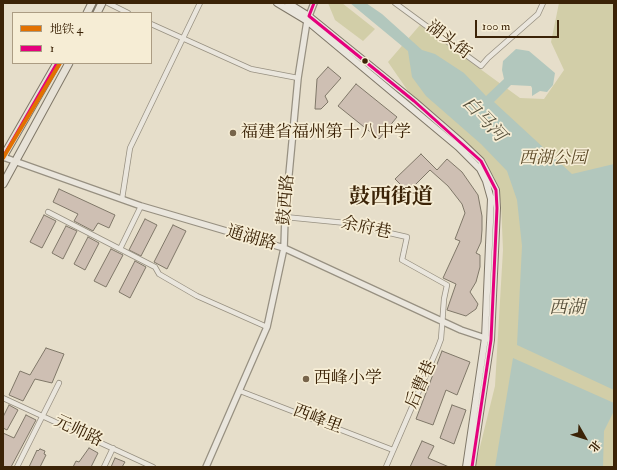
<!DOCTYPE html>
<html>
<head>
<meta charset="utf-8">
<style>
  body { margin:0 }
  #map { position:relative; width:617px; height:470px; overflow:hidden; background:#e6deca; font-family:"IM FELL Double Pica","Noto Serif SC",serif }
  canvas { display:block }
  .frame { position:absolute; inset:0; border:4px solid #3b2307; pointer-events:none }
  .legend { position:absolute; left:12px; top:12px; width:140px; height:52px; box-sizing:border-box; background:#f6edd5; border:1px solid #ab9c83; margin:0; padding:5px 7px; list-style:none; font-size:12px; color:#3b2307 }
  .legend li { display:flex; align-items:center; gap:8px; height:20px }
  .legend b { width:20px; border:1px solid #ab9c83 }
  .north { position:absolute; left:565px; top:418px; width:40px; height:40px; -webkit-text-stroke:3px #f6edd5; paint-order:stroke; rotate:129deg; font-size:11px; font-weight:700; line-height:16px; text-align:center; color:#3b2307 }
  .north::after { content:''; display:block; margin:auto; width:14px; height:18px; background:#3b2307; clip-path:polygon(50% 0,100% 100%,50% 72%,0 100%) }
  .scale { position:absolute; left:475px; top:20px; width:84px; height:18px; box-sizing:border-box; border:2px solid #3b2307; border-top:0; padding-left:5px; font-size:12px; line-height:14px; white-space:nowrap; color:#3b2307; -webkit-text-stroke:3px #f6edd5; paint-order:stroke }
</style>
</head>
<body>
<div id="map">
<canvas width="617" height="470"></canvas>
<div class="frame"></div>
<ul class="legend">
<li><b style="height:5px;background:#e27101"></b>地铁 4</li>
<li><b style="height:5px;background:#e5007d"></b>1</li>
</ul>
<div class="north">北</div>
<div class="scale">100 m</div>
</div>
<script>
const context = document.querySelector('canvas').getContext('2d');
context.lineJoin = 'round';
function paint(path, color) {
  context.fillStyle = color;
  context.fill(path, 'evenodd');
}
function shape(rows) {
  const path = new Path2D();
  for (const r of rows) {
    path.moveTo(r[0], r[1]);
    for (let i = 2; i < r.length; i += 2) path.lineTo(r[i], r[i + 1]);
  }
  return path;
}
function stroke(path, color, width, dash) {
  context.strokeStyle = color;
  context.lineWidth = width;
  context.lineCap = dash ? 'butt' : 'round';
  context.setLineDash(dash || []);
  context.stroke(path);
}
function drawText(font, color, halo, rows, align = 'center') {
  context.font = font + ' "IM FELL Double Pica","Noto Serif SC",serif';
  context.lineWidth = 3.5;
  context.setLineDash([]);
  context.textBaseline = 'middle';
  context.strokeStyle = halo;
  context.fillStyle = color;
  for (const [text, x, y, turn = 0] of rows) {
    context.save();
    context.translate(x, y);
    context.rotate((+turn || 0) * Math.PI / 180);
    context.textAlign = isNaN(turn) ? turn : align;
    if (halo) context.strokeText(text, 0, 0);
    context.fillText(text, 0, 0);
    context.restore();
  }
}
paint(shape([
  [328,3,342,3,375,29,363,41,335,20],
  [559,3,614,3,614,467,475,467,495,386,503,250,501,203,494,177,478,154,408,91,388,62,420,25,520,98,544,99,564,70,551,42]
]), '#d2cea8');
paint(shape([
  [350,3,366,3,382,14,422,50,435,54,464,73,486,96,504,79,502,70,503,61,516,49,529,51,555,73,553,85,547,92,540,91,532,96,532,88,531,86,511,85,494,102,572,174,614,164,614,390,517,345,522,246,517,200,507,171,481,144,426,96,412,77,408,51],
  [513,358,614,403,614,411,604,431,603,467,495,467]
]), '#b2c7bd');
const building = shape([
  [328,67,341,78,325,96,328,102,321,109,315,109,317,79,328,67],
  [356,84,397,117,379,139,338,106,356,84],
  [421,154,437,170,447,159,462,172,478,195,482,216,482,230,481,242,476,253,480,255,480,267,476,282,470,292,478,304,476,309,466,316,447,310,456,284,443,278,460,241,455,239,465,213,462,204,448,186,430,170,408,192,395,179,421,154],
  [59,189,115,215,109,228,98,223,93,231,74,221,78,214,53,202,59,189],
  [44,215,56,221,42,248,30,242,44,215],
  [145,219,157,225,141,256,129,250,145,219],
  [173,225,186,231,167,269,154,262,173,225],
  [66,226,77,231,63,259,52,253,66,226],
  [88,237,99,243,85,270,74,264,88,237],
  [111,249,123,255,106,287,94,281,111,249],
  [135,261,146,267,130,298,119,292,135,261],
  [46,348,64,354,52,383,35,379,23,401,9,395,20,371,30,375,46,348],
  [442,351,470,362,457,395,446,390,433,425,416,419,442,351],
  [9,405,18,410,7,430,3,428,3,417,9,405],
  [452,405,466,410,454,444,440,438,452,405],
  [26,415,36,420,11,467,3,467,3,433,14,438,26,415],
  [422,441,434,446,428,458,449,467,410,467,422,441],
  [89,448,98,453,91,467,73,467,76,461,79,462,89,448],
  [40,449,45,451,44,454,46,455,40,467,29,467,37,450,38,451,40,449],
  [115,458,125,462,122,467,111,467,115,458]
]);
paint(building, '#cebfb3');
stroke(building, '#7f7768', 1);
const minor = shape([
  [108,3,128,13],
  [395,3,481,66,488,58,538,14,543,3],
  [151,24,251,69,298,78],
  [122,199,130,148,200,3],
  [48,212,155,267,159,274,197,296,267,327],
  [285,217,346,223,407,237,402,260,447,285,444,299,441,339,438,347,386,467],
  [120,249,141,206],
  [240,391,393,450],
  [3,398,153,467],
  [17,467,59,383],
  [104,467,113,448]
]);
const tertiary = shape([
  [3,157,141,206,284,248,461,330,488,339],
  [206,467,267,327,284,248,285,217,298,78,307,21,314,3]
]);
const secondary = shape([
  [277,3,307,21,458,147,480,169,486,181,491,199,485,338,466,467],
  [288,3,309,16,414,101,460,141,481,161,496,190,497,208,491,340,472,467]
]);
const primary = shape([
  [87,13,92,3],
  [97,13,102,3],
  [3,157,57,63],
  [3,184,69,63]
]);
stroke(minor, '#979081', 6);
stroke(tertiary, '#979081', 8);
stroke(secondary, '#7f7768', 8);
stroke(primary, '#7f7768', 9);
stroke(minor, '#eae6dd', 4.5);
stroke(tertiary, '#eae6dd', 5.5);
stroke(secondary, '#eae6dd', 6);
stroke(primary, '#e7e2d7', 7);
stroke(shape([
  [314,3,309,16,414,101,481,161,496,190,497,208,491,340,472,467],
  [3,157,57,63]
]), '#e5007d', 3);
stroke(shape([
  [3,158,60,63]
]), '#e27101', 4);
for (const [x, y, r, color] of [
  [365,61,3.5,"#3b2307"],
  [233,133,4,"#77644b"],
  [306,379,4,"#77644b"]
]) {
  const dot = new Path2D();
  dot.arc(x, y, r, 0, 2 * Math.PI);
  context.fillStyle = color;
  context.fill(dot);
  stroke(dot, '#f6edd5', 1.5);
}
drawText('17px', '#3b2307', '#f6edd5', [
  ["湖头街",448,41,37],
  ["鼓西路",287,200,-85],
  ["余府巷",366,229,12],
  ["通湖路",251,239,16],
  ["后曹巷",422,385,-66],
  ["西峰里",317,420,21],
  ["元帅路",78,432,25]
]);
drawText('17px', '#3b2307', '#f6edd5', [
  ["福建省福州第十八中学",241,133],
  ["西峰小学",314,379]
], 'left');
drawText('italic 17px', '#5c4a28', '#f6edd5', [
  ["西湖公园",553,159]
]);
drawText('italic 18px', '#58513c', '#f6edd5', [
  ["白马河",483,120,47],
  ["西湖",567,309]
]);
drawText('bold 21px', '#3b2307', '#f6edd5', [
  ["鼓西街道",391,198]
]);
</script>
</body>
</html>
